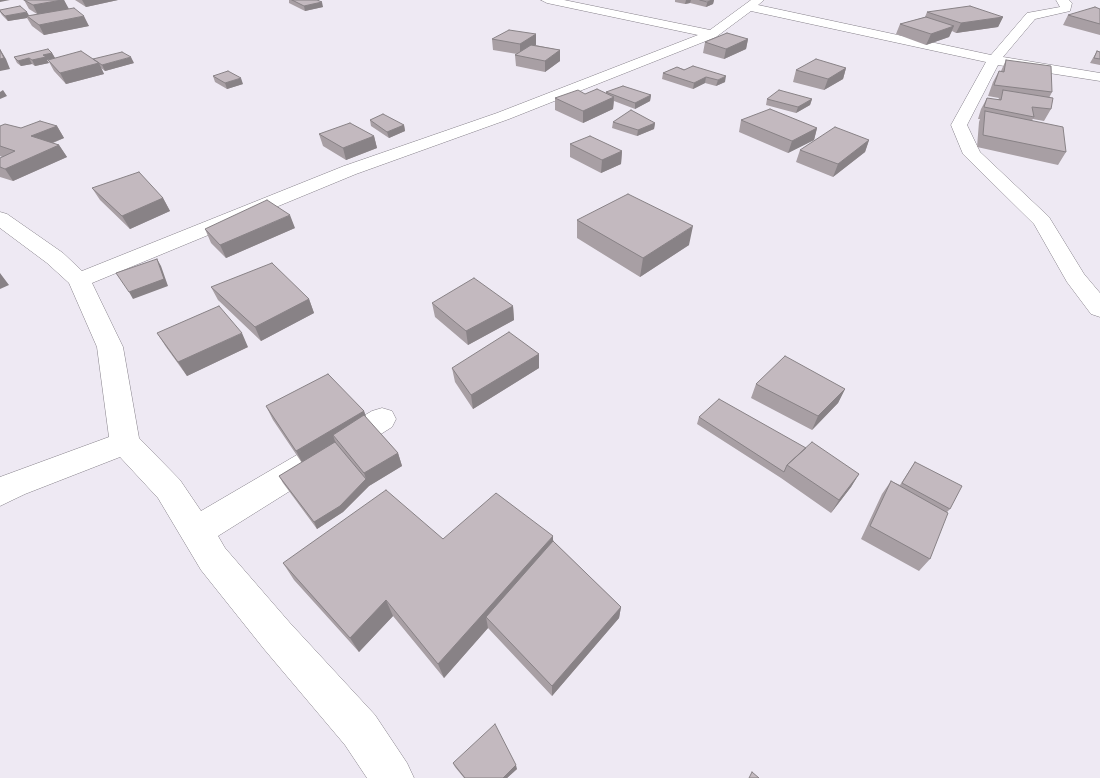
<!DOCTYPE html>
<html>
<head>
<meta charset="utf-8">
<style>
  body { margin:0 }
  canvas { display:block; background:#eee9f3 }
</style>
</head>
<body>
<canvas width="1100" height="778"></canvas>
<script>
const context = document.querySelector('canvas').getContext('2d');
context.lineJoin = 'round';
function shape(rows) {
  const path = new Path2D();
  for (const r of rows) {
    path.moveTo(r[0], r[1]);
    for (let i = 2; i < r.length; i += 2) path.lineTo(r[i], r[i + 1]);
  }
  return path;
}
function stroke(path, color, width, dash) {
  context.strokeStyle = color;
  context.lineWidth = width;
  context.lineCap = dash ? 'butt' : 'round';
  context.setLineDash(dash || []);
  context.stroke(path);
}
function paint(path, color) {
  context.fillStyle = color;
  context.fill(path, 'evenodd');
}
const minor = shape([
  [541,0,564,0,710,30,751,0,764,0,758,5,991,55,1027,13,1060,7,1056,0,1069,0,1072,3,1070,11,1035,19,1003,57,1100,73,1100,81,998,65,967,125,980,152,1049,217,1084,274,1100,293,1100,317,1091,314,1067,282,1034,224,963,154,951,125,986,62,751,11,716,37,509,119,356,174,92,283,123,347,139,438,180,480,201,511,372,411,382,408,392,411,396,419,392,427,218,536,225,548,290,623,375,715,407,763,414,778,367,778,345,745,264,649,201,570,158,498,120,457,25,494,0,506,0,477,109,437,97,347,69,283,47,263,0,228,0,212,7,214,63,253,82,271,344,166,497,113,698,35,547,3,541,0]
]);
stroke(minor, '#86818a', 1);
paint(minor, '#fff');
paint(shape([
  [24,0,64,0,68,9,89,26,44,35,32,26,27,18,8,21,2,15,0,12,0,10,29,16,37,14,29,9],
  [75,0,118,0,86,7],
  [289,0,317,0,323,7,305,11,289,3],
  [675,0,714,0,713,4,706,7,690,3,685,4,675,2],
  [1100,9,1100,35,1063,25,1068,15],
  [927,12,1003,17,998,27,956,33,952,31,949,37,926,45,896,34,900,24,925,17],
  [536,34,536,45,535,45,560,50,560,61,545,72,516,66,515,55,517,54,493,50,492,39],
  [748,39,746,49,724,59,703,53,705,42],
  [1097,51,1100,52,1100,65,1090,63],
  [52,53,55,58,94,60,134,63,105,71,101,68,104,74,66,84,54,71,48,60,50,59,47,60,49,63,35,66,32,64,21,66,17,63,14,57],
  [1006,60,1052,92,1049,98,1051,109,1044,121,1033,119,1032,120,1066,152,1058,165,977,147,979,122,980,119,978,119,981,109,987,98,998,100,999,98,988,96,993,82,999,71,1001,71],
  [677,67,725,82,716,86,705,83,693,89,662,79,663,73],
  [846,68,843,79,824,90,793,82,796,70],
  [213,76,243,84,227,89,215,82],
  [606,92,651,95,650,101,635,109,614,101,613,109,583,123,555,110,555,98,585,94,606,93],
  [767,99,812,99,810,105,796,113,766,105],
  [370,120,404,125,405,131,389,138,371,126],
  [741,120,817,128,814,140,788,153,739,132],
  [613,122,655,123,654,129,637,136,612,128],
  [0,126,21,128,57,126,64,138,53,143,59,145,67,157,13,181,0,177,0,158,2,157,0,156],
  [319,134,374,136,377,148,346,160,323,146],
  [869,140,865,152,833,177,796,162,800,150],
  [570,144,622,151,621,164,601,173,570,157],
  [92,188,163,198,170,211,130,229,100,200],
  [577,220,689,245,640,277,577,238],
  [295,228,226,258,211,243,205,229],
  [211,287,309,299,314,313,261,341,218,300],
  [432,303,513,306,514,320,468,345,435,317],
  [157,333,248,347,187,376,166,347],
  [539,354,539,368,473,409,455,382,452,368],
  [756,384,845,389,838,403,812,430,751,398],
  [266,406,364,411,366,418,398,453,402,466,369,486,343,512,317,529,283,483,279,476,302,463,273,420],
  [699,417,806,448,859,474,851,487,831,513,781,478,697,424],
  [915,462,950,509,947,512,930,559,919,571,861,539,882,494,891,481,900,485],
  [443,539,553,541,621,607,619,618,552,696,488,628,444,678,393,616,359,652,294,580,283,563],
  [453,763,517,769,507,778,464,778,455,767]
]), '#a89fa4');
paint(shape([
  [0,0,10,0,0,2],
  [62,0,64,0,69,9,38,15,33,5],
  [82,0,118,0,86,7],
  [686,0,691,0,690,3,685,4],
  [708,0,714,0,713,4,706,7],
  [322,2,323,7,305,11,304,6],
  [27,12,30,17,27,16,27,18,8,21,5,16],
  [84,16,89,26,44,35,39,25],
  [1003,17,998,27,956,33,961,23],
  [954,26,949,37,926,45,931,34],
  [536,34,536,45,520,55,520,44],
  [748,39,746,49,724,59,726,49],
  [0,49,6,59,10,69,0,71],
  [560,50,560,61,545,72,545,61],
  [52,53,55,58,47,60,49,63,35,66,32,60,43,55],
  [131,57,134,63,105,71,102,65],
  [29,58,32,64,21,66,18,61],
  [99,63,104,74,66,84,60,73],
  [846,68,843,79,824,90,828,79],
  [726,76,725,82,716,86,718,80],
  [706,77,705,83,693,89,694,83],
  [241,78,243,84,227,89,225,83],
  [3,90,7,96,0,99,0,92],
  [651,95,650,101,635,109,635,103],
  [614,97,613,109,583,123,583,111],
  [812,99,810,105,796,113,798,107],
  [655,123,654,129,637,136,638,130],
  [404,125,405,131,389,138,387,132],
  [57,126,64,138,39,148,31,136],
  [817,128,814,140,788,153,792,141],
  [374,136,377,148,346,160,343,148],
  [869,140,865,152,833,177,838,164],
  [59,145,67,157,13,181,5,169],
  [622,151,621,164,601,173,602,160],
  [163,198,170,211,130,229,122,216],
  [290,215,295,228,226,258,220,245],
  [693,226,689,245,640,277,643,258],
  [157,259,161,266,168,286,133,299,129,292],
  [0,273,9,285,0,289],
  [309,299,314,313,261,341,255,327],
  [513,306,514,320,468,345,466,331],
  [242,333,248,347,187,376,178,362],
  [539,354,539,368,473,409,471,395],
  [845,389,838,403,812,430,818,416],
  [364,411,369,425,333,435,336,444,303,464,296,451],
  [398,453,402,466,369,486,343,512,317,529,314,522,366,479,364,473],
  [859,474,851,487,831,513,839,500],
  [553,536,553,554,486,617,488,628,444,678,438,664],
  [386,600,393,616,359,652,350,638],
  [621,607,619,618,552,696,552,686],
  [516,765,517,769,507,778,503,778]
]), '#888286');
const building = shape([
  [24,0,62,0,33,5,24,0],
  [292,0,317,0,322,2,304,6,292,0],
  [700,0,712,0,707,2,700,0],
  [20,6,27,12,5,16,0,11,0,10,20,6],
  [970,6,1003,17,961,23,927,12,970,6],
  [1095,7,1100,9,1100,24,1068,15,1095,7],
  [74,8,84,16,39,25,27,16,74,8],
  [926,17,954,26,931,34,900,24,926,17],
  [509,30,536,34,520,44,492,39,509,30],
  [727,33,748,39,726,49,705,42,727,33],
  [531,45,560,50,545,61,515,55,531,45],
  [48,49,52,53,43,55,46,57,32,60,29,58,18,61,14,57,48,49],
  [0,50,4,58,0,59,0,50],
  [81,51,99,63,60,73,48,60,81,51],
  [1097,51,1100,52,1100,59,1094,58,1097,51],
  [122,52,131,57,102,65,93,59,122,52],
  [816,59,846,68,828,79,796,70,816,59],
  [1006,60,1051,66,1052,92,994,85,999,71,1004,72,1006,60],
  [693,66,726,76,718,80,706,77,694,83,663,73,677,67,684,70,693,66],
  [228,71,241,78,225,83,213,76,228,71],
  [623,86,651,95,635,103,606,92,623,86],
  [597,89,614,97,583,111,555,98,578,90,585,94,597,89],
  [779,90,812,99,798,107,767,99,779,90],
  [1003,90,1053,98,1051,109,1032,107,1034,117,984,107,987,98,1001,100,1003,90],
  [770,109,817,128,792,141,741,120,770,109],
  [631,110,655,123,638,130,613,122,631,110],
  [985,111,1063,127,1066,152,983,135,985,111],
  [383,114,404,125,387,132,370,120,383,114],
  [40,121,57,126,31,136,59,145,5,169,0,167,0,158,15,151,0,146,0,126,5,124,21,128,40,121],
  [350,123,374,136,343,148,319,134,350,123],
  [835,127,869,140,838,164,800,150,835,127],
  [590,136,622,151,602,160,570,144,590,136],
  [139,172,163,198,122,216,92,188,139,172],
  [628,194,693,226,643,258,577,220,628,194],
  [267,200,290,215,220,245,205,229,267,200],
  [157,259,164,279,129,292,116,273,157,259],
  [272,263,309,299,255,327,211,287,272,263],
  [474,278,513,306,466,331,432,303,474,278],
  [219,306,242,333,178,362,157,333,219,306],
  [509,332,539,354,471,395,452,368,509,332],
  [785,356,845,389,818,416,756,384,785,356],
  [328,374,364,411,296,451,266,406,328,374],
  [719,399,806,448,787,465,784,472,699,417,719,399],
  [364,415,398,453,364,473,333,435,364,415],
  [335,442,366,479,340,506,314,522,279,476,335,442],
  [812,442,859,474,839,500,787,465,812,442],
  [915,462,962,486,950,509,902,483,915,462],
  [891,481,948,513,930,559,870,526,891,481],
  [386,490,443,539,496,493,553,536,438,664,386,600,350,638,283,563,386,490],
  [553,541,621,607,552,686,486,617,553,541],
  [495,724,516,765,503,778,465,778,453,763,495,724],
  [752,772,759,778,749,778,752,772]
]);
paint(building, '#c3b9bf');
stroke(building, '#888286', 1);
</script>
</body>
</html>
